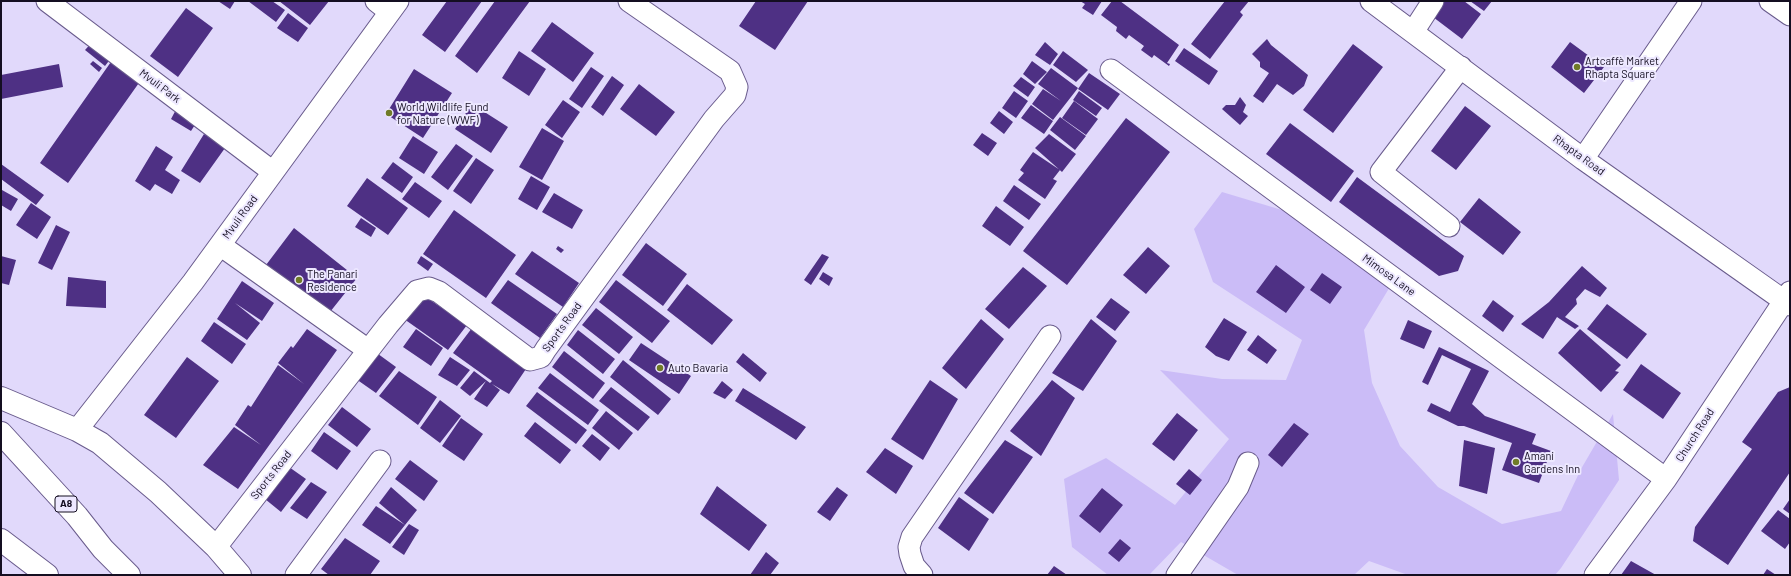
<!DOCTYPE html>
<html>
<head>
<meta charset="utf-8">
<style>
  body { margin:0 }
  #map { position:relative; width:1791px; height:576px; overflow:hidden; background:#e1d9fb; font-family:Barlow,sans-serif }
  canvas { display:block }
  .frame { position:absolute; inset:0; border:2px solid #140e21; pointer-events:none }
</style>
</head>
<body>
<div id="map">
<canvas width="1791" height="576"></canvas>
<div class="frame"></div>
</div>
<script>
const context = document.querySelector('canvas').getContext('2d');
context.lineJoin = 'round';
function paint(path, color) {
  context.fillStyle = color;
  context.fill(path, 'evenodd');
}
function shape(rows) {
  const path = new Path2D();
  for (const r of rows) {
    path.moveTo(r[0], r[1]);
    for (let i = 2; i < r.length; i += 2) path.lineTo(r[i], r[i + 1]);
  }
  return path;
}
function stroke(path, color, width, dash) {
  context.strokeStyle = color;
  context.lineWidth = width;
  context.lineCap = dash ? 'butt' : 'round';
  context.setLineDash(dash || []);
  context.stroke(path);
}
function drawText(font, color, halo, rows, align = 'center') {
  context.font = font + ' Barlow,sans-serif';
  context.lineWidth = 4;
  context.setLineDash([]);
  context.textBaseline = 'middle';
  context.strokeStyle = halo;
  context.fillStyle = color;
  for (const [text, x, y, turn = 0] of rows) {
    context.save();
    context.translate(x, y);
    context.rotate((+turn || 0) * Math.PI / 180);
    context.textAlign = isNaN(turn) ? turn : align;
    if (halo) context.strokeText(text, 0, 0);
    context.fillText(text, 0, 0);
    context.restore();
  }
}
paint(shape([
  [1222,192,1282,210,1397,275,1364,330,1372,383,1400,446,1438,487,1502,524,1561,511,1581,469,1613,414,1619,480,1561,568,1555,575,1408,575,1369,561,1354,575,1238,575,1181,542,1149,575,1108,575,1072,547,1064,479,1106,458,1175,505,1229,439,1160,370,1222,379,1286,380,1302,340,1213,282,1194,229]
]), '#cbbcf7');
paint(shape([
  [218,1,235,1,230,9],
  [248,1,272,1,285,10,276,22],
  [279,1,329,1,310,25],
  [447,1,482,1,445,52,422,35],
  [495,1,530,1,477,73,455,56],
  [756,1,808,1,775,50,739,26],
  [1080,1,1102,1,1093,15,1082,8,1085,4],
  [1112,1,1120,1,1179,45,1167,63,1170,64,1169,66,1154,55,1152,58,1141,50,1144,46,1129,35,1126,39,1116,31,1117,27,1101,15],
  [1225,1,1249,1,1240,12,1243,15,1210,59,1191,44],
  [1439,1,1464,1,1481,14,1462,39,1429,14],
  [1470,1,1492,1,1484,11],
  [186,8,213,28,178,77,150,56],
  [288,13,308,28,298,42,277,28],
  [552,22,594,53,573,82,531,51],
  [95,39,114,54,105,66,85,50],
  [1267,39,1271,45,1308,75,1304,86,1293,95,1277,84,1263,103,1253,96,1269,73,1260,67,1260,62,1252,54],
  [1045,42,1058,54,1050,65,1035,55],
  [1570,42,1604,67,1584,93,1551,67],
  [1353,44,1383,67,1333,133,1303,110],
  [1184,48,1218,71,1209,85,1175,61],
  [519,51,546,69,529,96,502,78],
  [1063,51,1088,70,1076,82,1053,65],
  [113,59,141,80,68,183,40,163],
  [93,61,102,68,99,72,90,64],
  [1032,61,1047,72,1035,84,1023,74],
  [59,64,63,87,1,99,1,75],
  [591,67,604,76,582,108,569,99],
  [1051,68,1078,88,1053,120,1032,104,1043,89,1061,101,1038,84],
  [414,69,452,93,423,138,386,114],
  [1089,73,1120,94,1108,110,1078,89],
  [612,76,624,85,603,116,591,107],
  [1021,77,1035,87,1028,97,1013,86],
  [639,84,675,112,656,136,620,109],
  [1014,91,1028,101,1016,118,1002,108],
  [1079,91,1102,108,1096,116,1073,100],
  [1240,97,1246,105,1243,112,1248,116,1240,125,1222,109,1226,105,1235,105],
  [563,100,580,112,562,138,545,125],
  [1074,101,1098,119,1086,135,1062,118],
  [179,104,200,117,191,131,171,119],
  [472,104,508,127,491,153,455,129],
  [1031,105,1053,121,1044,134,1021,118],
  [1465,106,1491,126,1456,170,1431,151],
  [999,111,1013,122,1004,134,990,123],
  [1060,117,1086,136,1075,150,1050,130],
  [1126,118,1170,152,1067,285,1023,251],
  [1290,123,1354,171,1331,202,1266,154],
  [542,128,564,141,542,180,519,167],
  [982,133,997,143,988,156,973,145],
  [204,134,225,148,200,183,181,171],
  [1049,134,1076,154,1062,172,1035,148],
  [413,136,438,152,424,174,399,158],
  [456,144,473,156,448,190,431,177],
  [156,146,173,157,165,170,180,180,172,194,155,184,150,191,135,181],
  [1033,152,1060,170,1053,179,1057,181,1045,199,1018,180,1024,173,1020,170],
  [476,158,494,170,471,204,453,191],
  [393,162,413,177,402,193,381,178],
  [1,164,44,195,36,205,1,179],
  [531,176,550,187,537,210,518,199],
  [1357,177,1464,256,1458,271,1439,276,1339,202],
  [367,178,408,208,388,235,347,206],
  [415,182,442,201,429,218,402,199],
  [1014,185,1041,204,1029,220,1003,201],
  [2,190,18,199,11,211,1,205],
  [554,193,583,210,572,229,542,212],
  [1479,198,1521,232,1503,255,1460,222],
  [31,203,51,217,37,239,16,225],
  [996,206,1024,227,1010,246,982,226],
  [454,210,516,255,486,298,423,254],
  [361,218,376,228,371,237,355,227],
  [56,225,70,232,52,270,38,263],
  [294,228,357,278,330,312,266,265],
  [646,243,687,274,663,306,622,275],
  [558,246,564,250,561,253,556,249],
  [1148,247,1170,266,1146,294,1123,275],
  [532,251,579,283,563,307,515,274],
  [822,254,829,257,811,285,804,280],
  [1,256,16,260,9,285,1,283],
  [421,256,433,264,428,271,417,263],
  [1276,265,1305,287,1286,313,1256,292],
  [1582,266,1607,288,1600,297,1585,289,1576,299,1577,304,1565,317,1579,326,1575,329,1557,317,1543,339,1521,324,1549,302],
  [1023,267,1047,286,1009,329,985,309],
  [823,272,833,278,829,286,819,279],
  [1322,273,1342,287,1330,304,1310,290],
  [68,277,106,281,106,308,66,306],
  [508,280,557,314,540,338,491,303],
  [616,280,670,321,652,343,599,302],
  [242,281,274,303,262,321,235,303,260,323,247,340,217,319],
  [687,284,733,320,712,345,667,310],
  [417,291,467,325,448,350,397,314],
  [1111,298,1130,312,1115,331,1096,317],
  [1493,300,1514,316,1503,332,1482,316],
  [1607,304,1647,334,1627,359,1587,329],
  [596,308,633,337,619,354,582,325],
  [1224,318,1247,332,1229,361,1216,356,1205,347],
  [981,319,1004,339,966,389,942,368],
  [1091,319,1117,341,1083,391,1052,373],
  [1408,320,1432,331,1424,349,1400,339],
  [214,322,246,344,232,364,201,341],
  [472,328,528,366,509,394,492,384,500,390,487,407,474,399,486,381,470,396,460,388,474,371,490,383,492,381,453,353],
  [307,329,337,350,238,489,203,465,234,427,261,445,235,425,248,405,251,407,278,365,304,384,278,363,291,346,293,348],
  [416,329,443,348,431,366,403,347],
  [1580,329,1621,365,1615,371,1619,372,1601,392,1558,353],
  [578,330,615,359,603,374,567,345],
  [1258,335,1277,350,1267,364,1247,350],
  [641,343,691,376,679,394,629,360],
  [1439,347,1489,371,1472,404,1485,416,1536,434,1532,444,1551,451,1539,483,1502,470,1512,443,1464,426,1458,426,1427,411,1431,403,1450,412,1471,369,1442,355,1428,385,1422,382],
  [374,351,396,367,376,393,356,379],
  [564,351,605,383,593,399,552,367],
  [743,353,767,373,760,382,736,362],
  [187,357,219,381,176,438,144,415],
  [450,357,470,370,457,386,438,375],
  [623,360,671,399,658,415,610,377],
  [1641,364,1681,393,1663,419,1623,390],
  [399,371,437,397,418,425,379,396],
  [550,373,599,410,588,425,538,388],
  [930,380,958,399,923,460,891,439],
  [1052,380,1075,398,1041,456,1010,431],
  [722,381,733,390,725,399,713,393],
  [611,387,650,417,638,431,599,401],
  [1790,387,1790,472,1728,565,1693,541,1695,527,1752,449,1742,442,1778,392],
  [743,388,806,427,796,440,735,401],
  [537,392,587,430,576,444,526,406],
  [440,400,461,416,440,443,420,428],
  [342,407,371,429,357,447,328,425],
  [606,411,633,433,619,450,592,428],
  [1177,413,1198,430,1174,461,1152,444],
  [461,418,483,434,464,461,442,446],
  [535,422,571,450,560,464,524,436],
  [1294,423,1309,434,1282,467,1268,455],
  [324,432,351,451,337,470,311,451],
  [592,434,610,448,600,461,582,446],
  [1005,440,1033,457,993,514,964,493],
  [1464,440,1495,448,1487,494,1459,486],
  [885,448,913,466,896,494,866,472],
  [410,460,438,481,424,501,395,479],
  [289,467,306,479,281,512,265,499],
  [1189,469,1202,480,1190,495,1176,484],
  [311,482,327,492,307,519,290,508],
  [717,486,767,525,749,551,700,514],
  [391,487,417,510,405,525,379,503],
  [837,487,848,495,830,521,817,512],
  [1102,488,1123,505,1100,533,1079,516],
  [959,497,989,519,969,551,938,528],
  [1790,499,1790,514,1783,509],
  [376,506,405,525,390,544,362,525],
  [1778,510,1790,519,1790,542,1785,549,1761,531],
  [409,524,419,530,404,555,392,547],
  [345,538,380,561,370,575,329,575,321,569],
  [1120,539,1131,548,1119,562,1108,553],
  [766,552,779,563,770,575,750,575],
  [1631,561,1656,575,1621,575],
  [1054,566,1067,575,1047,575],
  [1767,569,1776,575,1763,575]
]), '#4e3084');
const street = shape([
  [47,1,273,172],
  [376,1,390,12],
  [1371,1,1583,159,1790,305],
  [1770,1,1790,15],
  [1413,32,1433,1],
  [1111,70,1666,479],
  [1583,159,1691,1],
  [1449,226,1381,172,1461,67],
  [220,245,368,350],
  [77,430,193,282,398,1],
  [216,547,388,325,417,291,429,288,439,292,530,360,541,357,546,349,714,119,735,95,737,87,730,71,629,1],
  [296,575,380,461],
  [922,575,914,566,910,554,909,547,912,537,1050,336],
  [1177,575,1238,487,1248,463],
  [1595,575,1666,479,1790,292]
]);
const highway = shape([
  [1,398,77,430,100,443,158,492,216,547,240,575],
  [1,433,77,516,103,549,129,575],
  [1,540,47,575]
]);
stroke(street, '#695b8c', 23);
stroke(highway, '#695b8c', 24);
stroke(street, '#fff', 21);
stroke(highway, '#fff', 22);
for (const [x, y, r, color] of [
  [1577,67,4,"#707b27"],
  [389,113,4,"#707b27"],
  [299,280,4,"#707b27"],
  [660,368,4,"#707b27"],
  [1516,462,4,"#707b27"]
]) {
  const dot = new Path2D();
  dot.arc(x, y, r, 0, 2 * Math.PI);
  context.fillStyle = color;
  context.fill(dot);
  stroke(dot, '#ede8ff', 1.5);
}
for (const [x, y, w] of [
  [66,504,22]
]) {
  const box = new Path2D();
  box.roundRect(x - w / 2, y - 8, w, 16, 3);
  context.fillStyle = '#ede8ff';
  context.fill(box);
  stroke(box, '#140e21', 1);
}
drawText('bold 10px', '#140e21', null, [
  ["A8",66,504]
]);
drawText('11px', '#140e21', '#ede8ff', [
  ["Artcaffè Market",1585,61],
  ["Rhapta Square",1585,74],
  ["World Wildlife Fund",397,107],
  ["for Nature (WWF)",397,120],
  ["The Panari",307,274],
  ["Residence",307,287],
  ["Auto Bavaria",668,368],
  ["Amani",1524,456],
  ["Gardens Inn",1524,469]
], 'left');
drawText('11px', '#140e21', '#ede8ff', [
  ["Mvuli Park",160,86,37],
  ["Rhapta Road",1579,155,36],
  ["Mvuli Road",240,217,-54],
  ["Mimosa Lane",1389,275,36],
  ["Sports Road",562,327,-54],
  ["Church Road",1695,435,-57],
  ["Sports Road",271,475,-52]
]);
</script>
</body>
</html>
